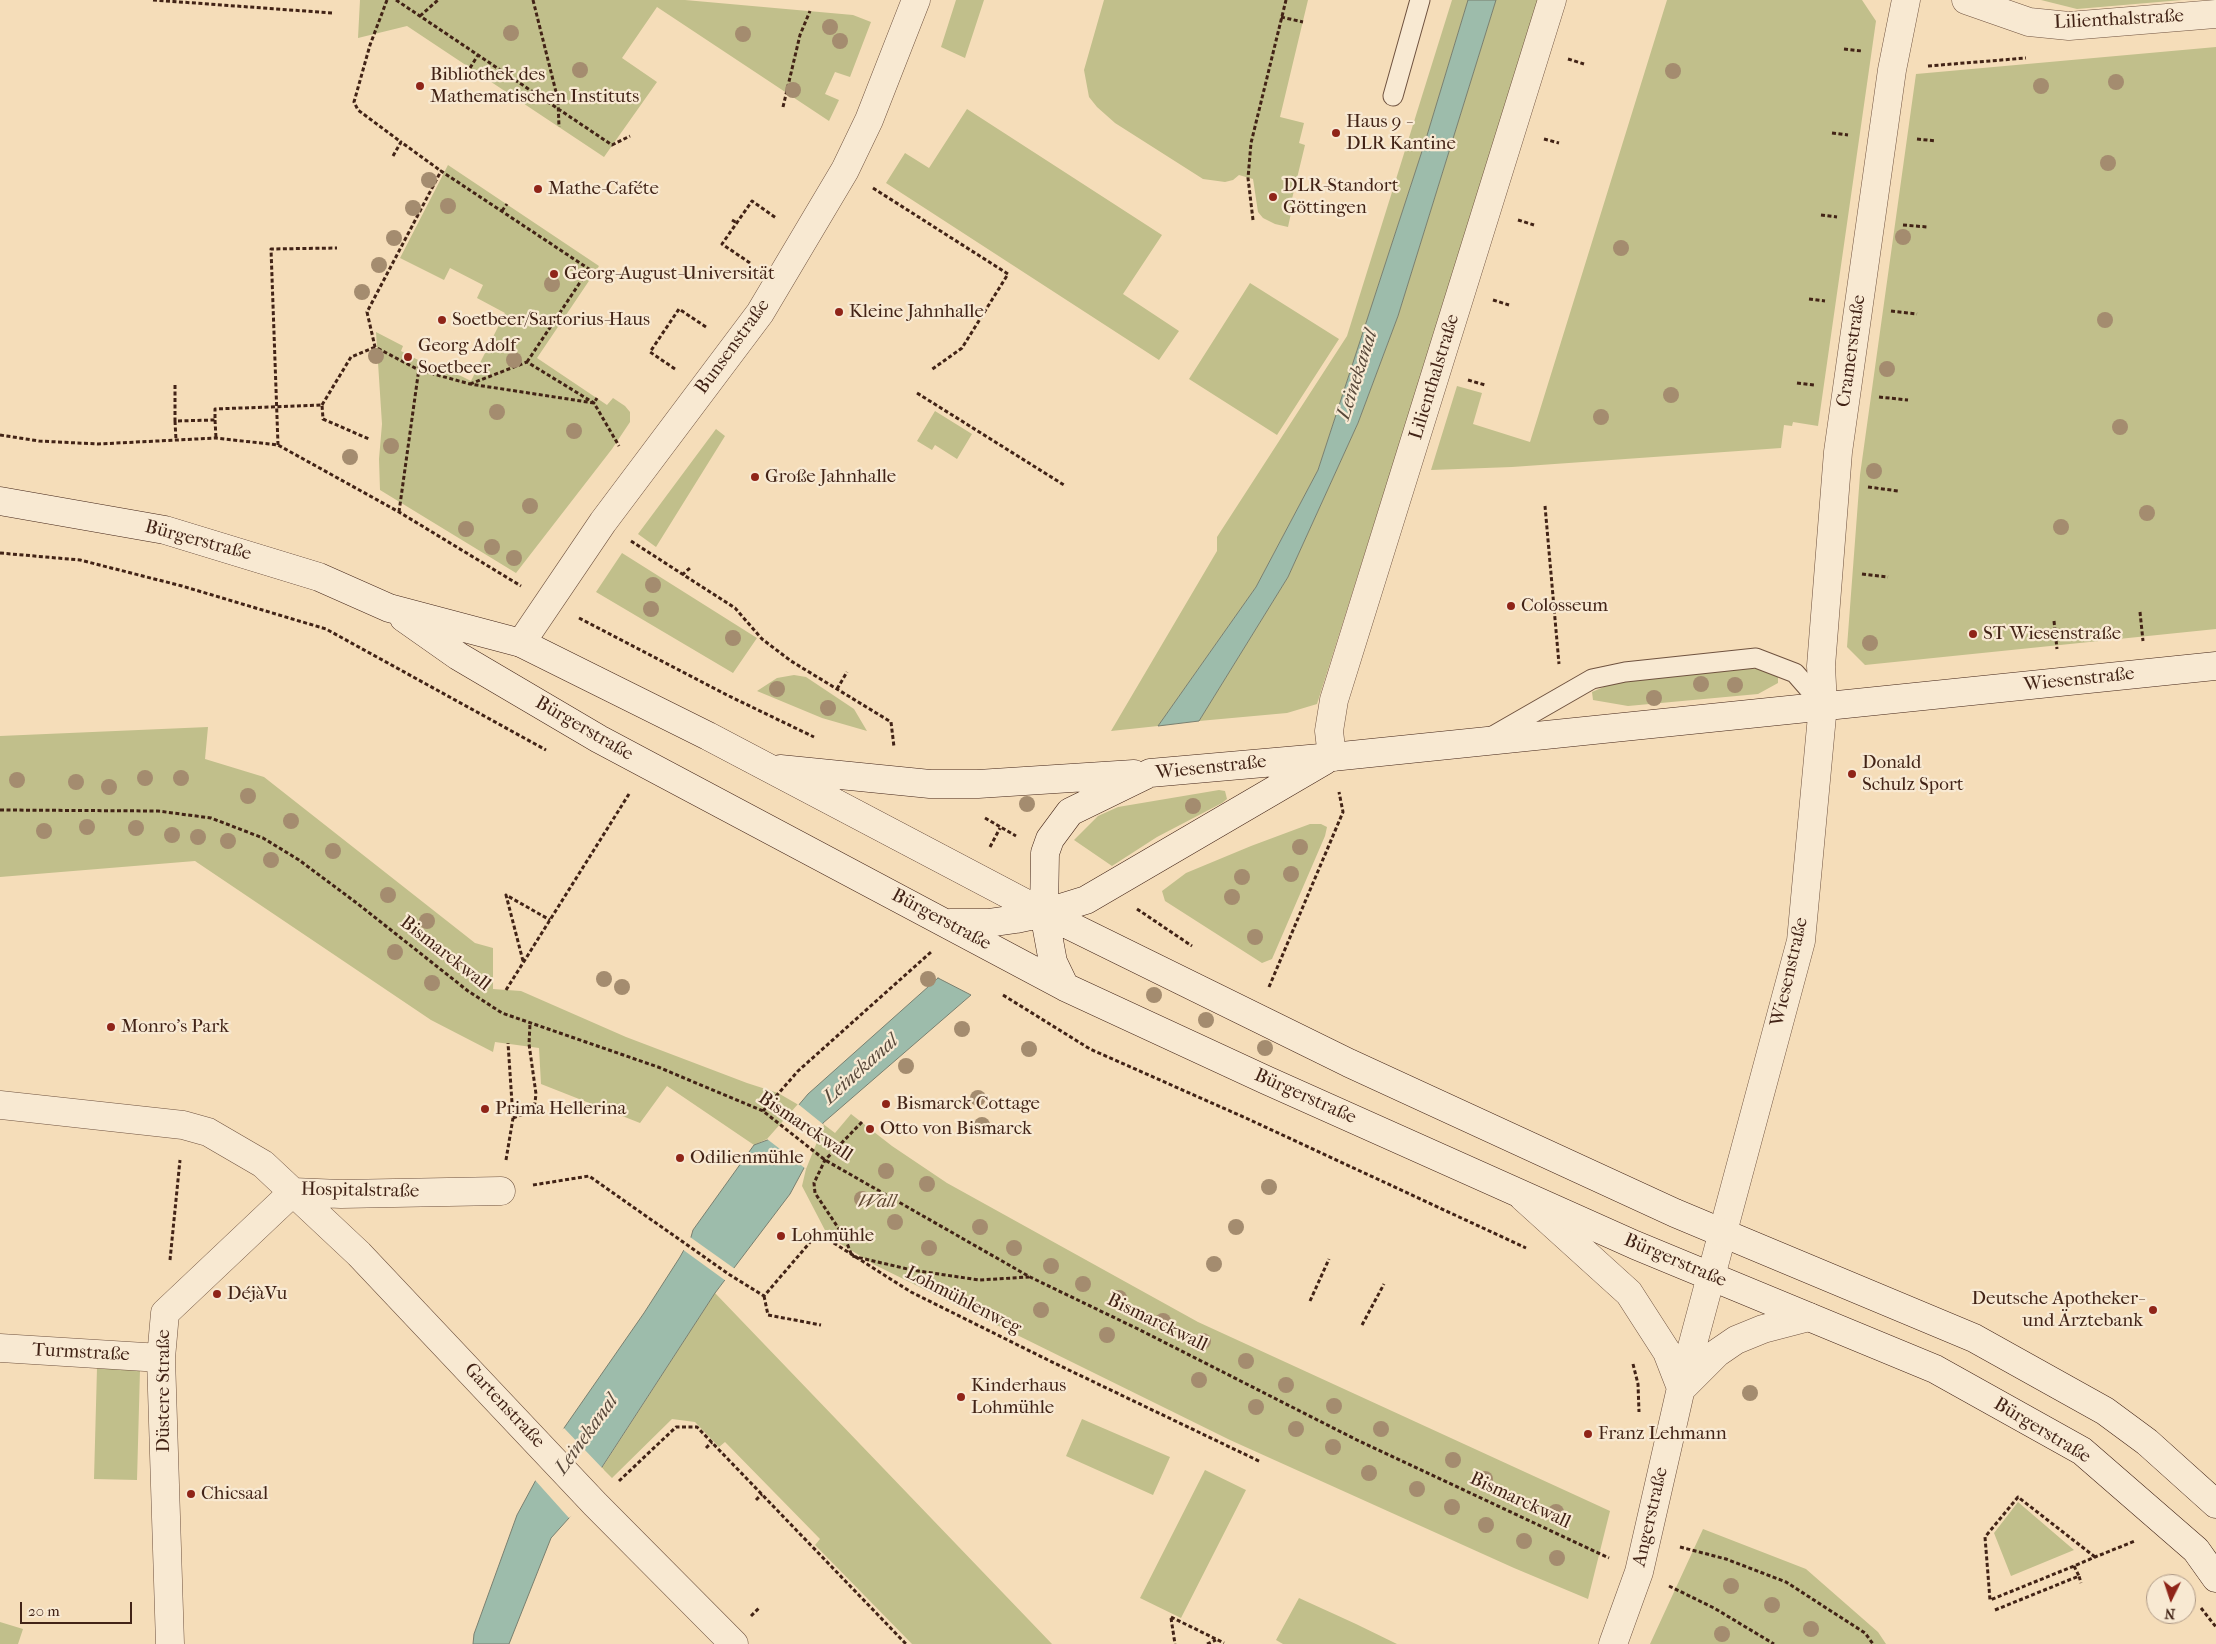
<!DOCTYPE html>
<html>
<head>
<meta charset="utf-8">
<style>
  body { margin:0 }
  #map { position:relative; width:2216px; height:1644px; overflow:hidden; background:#f5ddb9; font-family:"IM FELL French Canon",serif }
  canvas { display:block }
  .north { position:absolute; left:2146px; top:1574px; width:50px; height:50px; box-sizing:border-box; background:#f8e9d2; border:1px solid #af9a87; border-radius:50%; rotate:184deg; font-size:14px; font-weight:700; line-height:20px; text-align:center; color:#422316 }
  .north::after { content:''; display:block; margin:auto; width:18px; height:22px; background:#8f2418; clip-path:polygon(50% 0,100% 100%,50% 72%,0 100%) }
  .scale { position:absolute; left:20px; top:1602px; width:112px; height:22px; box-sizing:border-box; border:2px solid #422316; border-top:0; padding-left:6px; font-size:15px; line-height:18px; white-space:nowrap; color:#422316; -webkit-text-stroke:4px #f8e9d2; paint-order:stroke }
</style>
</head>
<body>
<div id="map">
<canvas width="2216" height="1644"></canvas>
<div class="north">N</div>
<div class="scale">20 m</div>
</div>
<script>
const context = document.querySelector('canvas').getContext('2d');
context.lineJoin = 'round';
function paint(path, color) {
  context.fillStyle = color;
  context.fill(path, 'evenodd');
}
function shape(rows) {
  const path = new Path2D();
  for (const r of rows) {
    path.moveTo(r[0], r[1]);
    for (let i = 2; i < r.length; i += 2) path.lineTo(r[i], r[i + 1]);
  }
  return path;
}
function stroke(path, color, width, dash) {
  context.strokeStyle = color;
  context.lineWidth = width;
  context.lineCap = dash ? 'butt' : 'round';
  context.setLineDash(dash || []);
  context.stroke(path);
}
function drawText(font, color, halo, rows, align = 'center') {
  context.font = font + ' "IM FELL French Canon",serif';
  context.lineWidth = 4.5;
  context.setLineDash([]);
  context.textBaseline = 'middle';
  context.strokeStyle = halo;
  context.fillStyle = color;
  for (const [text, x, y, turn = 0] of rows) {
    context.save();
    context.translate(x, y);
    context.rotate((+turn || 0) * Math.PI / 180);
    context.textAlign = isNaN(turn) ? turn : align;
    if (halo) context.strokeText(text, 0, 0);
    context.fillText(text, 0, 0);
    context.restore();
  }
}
paint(shape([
  [360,0,685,0,853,15,871,22,850,77,835,72,825,94,839,100,829,121,657,7,622,58,657,82,604,157,407,26,358,38],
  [956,0,984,0,965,58,941,47],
  [1104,0,1308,0,1280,117,1304,123,1299,143,1305,145,1291,203,1293,204,1288,227,1275,224,1263,218,1258,212,1253,179,1239,175,1233,180,1225,182,1203,179,1115,123,1097,107,1089,97,1084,70],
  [1452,0,1468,0,1425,142,1318,470,1256,587,1158,726,1111,731,1217,551,1217,537,1347,336],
  [1496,0,1540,0,1317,704,1287,713,1199,721,1288,577,1358,423,1398,316],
  [1667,0,1862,0,1876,21,1818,426,1793,422,1792,426,1784,425,1781,448,1512,467,1431,470,1457,386,1482,393,1473,424,1530,442],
  [2041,0,2182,0,2077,9],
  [2216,47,2216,629,1865,665,1847,647,1860,475,1916,74],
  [967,109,1162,235,1123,294,1179,331,1159,360,886,183,905,153,929,168],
  [448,165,599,266,537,358,607,405,613,398,625,406,630,412,630,422,612,449,516,573,380,490,379,459,382,424,376,332,403,346,401,351,420,361,436,369,439,365,471,381,505,313,477,298,483,285,450,268,444,280,400,258],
  [1250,283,1339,339,1277,435,1189,379],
  [935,411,972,434,957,459,935,445,932,450,917,441],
  [716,429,725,436,656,547,638,534],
  [622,553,757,638,733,673,596,592],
  [1750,668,1767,670,1778,676,1778,683,1758,694,1628,706,1593,700,1592,692,1620,680],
  [794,675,806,677,854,709,867,731,822,718,757,691,777,678],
  [208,727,205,759,264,777,475,943,493,948,493,989,521,991,626,1037,747,1083,778,1093,797,1104,835,1133,851,1114,892,1146,947,1183,1198,1322,1610,1511,1588,1599,1514,1568,1230,1440,875,1265,828,1236,802,1186,806,1169,767,1139,754,1145,667,1086,640,1123,541,1084,539,1048,495,1042,493,1052,431,1020,195,861,0,877,0,736],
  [1219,790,1225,791,1227,799,1222,803,1157,837,1112,866,1074,840,1098,816,1118,807],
  [1310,824,1321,824,1327,827,1325,836,1272,959,1262,963,1165,901,1162,891,1186,873,1251,846],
  [715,1293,1052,1644,912,1644,815,1545,820,1539,725,1442,719,1447,695,1422,672,1419,612,1478,602,1468],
  [97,1368,140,1370,137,1480,94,1479],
  [1082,1419,1170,1457,1153,1495,1066,1456],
  [1205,1470,1246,1490,1181,1618,1140,1598],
  [2018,1502,2074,1550,2011,1576,1994,1533],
  [1703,1529,1806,1569,1878,1632,1886,1644,1650,1644],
  [1299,1598,1356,1624,1397,1644,1283,1644,1276,1640],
  [0,1622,23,1629,18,1644,0,1644]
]), '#c1bf8b');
const water = shape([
  [1468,0,1496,0,1398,316,1358,423,1288,577,1199,721,1158,726,1256,587,1318,470,1425,142,1468,0],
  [938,978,971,995,823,1123,804,1168,790,1194,715,1293,569,1518,551,1538,509,1644,473,1644,474,1634,517,1515,564,1428,644,1313,680,1257,691,1237,693,1230,754,1145,770,1139,808,1094,938,978]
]);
paint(water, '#9dbcab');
stroke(water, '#797f6f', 1);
paint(shape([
  [798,1104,824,1125,806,1169,767,1139],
  [690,1237,735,1269,726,1281,682,1249],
  [564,1428,604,1470,577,1511,569,1518,534,1479,558,1433]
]), '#f5ddb9');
const service = shape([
  [1393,96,1420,0],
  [1491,737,1592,679,1625,672,1756,658,1795,673,1823,705]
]);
const pedestrian = shape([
  [0,1348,161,1358],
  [170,1644,161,1358,165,1313,293,1192]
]);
const minor = shape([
  [1966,0,2029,22,2069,26,2216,14],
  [521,643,603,522,760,313,845,170,869,120,916,0],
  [1332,757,1329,731,1334,700,1552,0],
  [0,1105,183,1125,208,1132,263,1164,359,1254,595,1504,734,1644],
  [293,1192,341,1194,501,1191],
  [1523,1197,1629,1293,1667,1352,1681,1388],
  [1683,1387,1717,1353,1736,1340,1763,1329,1809,1317],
  [1613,1644,1639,1572,1681,1388,1801,941,1823,705,1821,666,1838,452,1892,70,1906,0]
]);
const secondary = shape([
  [0,501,165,530,319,577,389,608,521,643,708,736,1044,913,1349,1063,1675,1213,1974,1338,2105,1411,2147,1442,2216,1504],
  [404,618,458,656,599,739,1065,987,1266,1080,1635,1245,1935,1369,2082,1451,2196,1550,2216,1578],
  [780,769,930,784,978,784,1134,774],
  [950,923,988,923,1016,919,1044,913,1086,900,1324,761],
  [1065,987,1053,962,1044,913,1045,853,1050,839,1070,812,1150,773,1332,757,2216,666]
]);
stroke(service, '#6f523f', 21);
stroke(pedestrian, '#6f523f', 29);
stroke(minor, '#6f523f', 29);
stroke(secondary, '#422316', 29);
stroke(shape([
  [153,0,332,13],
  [387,0,370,45,354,102,358,110,401,142],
  [396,0,612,145,630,136],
  [533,0,558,100,559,127],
  [420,16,438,0],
  [1281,17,1303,22],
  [1844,49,1862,51],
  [1568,59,1584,64],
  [1928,66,2026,58],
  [470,68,478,55],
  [783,107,800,35,810,11],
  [1832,133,1848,135],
  [1544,139,1559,143],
  [1917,139,1936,141],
  [393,156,401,142,441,171],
  [873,188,1008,274,962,348,931,370],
  [502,211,507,204],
  [1821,215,1837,217],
  [732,220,737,223],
  [1253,220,1248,178,1251,143,1286,0],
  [1518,220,1534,225],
  [1903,225,1927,227],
  [750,263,722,244,752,201,776,218],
  [1809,299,1825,301],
  [1493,300,1509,305],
  [1891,311,1917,314],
  [527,362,589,269,441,171,367,312,375,347,419,370,470,384,594,403,597,398],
  [675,369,650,352,679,309,706,327],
  [1468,380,1485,385],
  [1797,383,1814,385],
  [470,384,527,362,594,403,619,446],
  [175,385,175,421,215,420,215,409,322,405,323,419,369,439],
  [917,393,1064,485],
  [1879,397,1908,400],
  [322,405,351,357,375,347],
  [215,420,216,438],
  [175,421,176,440],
  [0,435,39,441,98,444,216,438,278,445,399,512,521,586],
  [278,445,271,249,337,248],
  [1868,487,1898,491],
  [1545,506,1559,664],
  [399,512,420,361],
  [631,541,735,608,762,639,791,661,891,722,894,747],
  [0,553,80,560,182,586,326,629,546,750],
  [1862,574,1888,577],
  [682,575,690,568],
  [2140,612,2143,641],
  [579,618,729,696,814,737],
  [2054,621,2057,649],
  [837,689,847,672],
  [0,810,158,811,211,818,263,838,299,860,358,904,468,991,502,1013,658,1067,763,1111,825,1160,1030,1277,1140,1330,1357,1440,1609,1558],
  [985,818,1016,836],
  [990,847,1000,828],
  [1137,909,1192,946],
  [523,961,506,895,550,920],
  [1269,987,1343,812,1339,792],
  [506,990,629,794],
  [1003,995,1090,1049,1248,1119,1526,1248],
  [763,1111,798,1071,931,952],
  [513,1118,534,1110,536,1094,529,1044,530,1024],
  [862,1122,825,1160,814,1183,815,1193,845,1238,852,1256,912,1270,979,1280,1029,1277],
  [506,1160,513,1118,508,1043],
  [533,1185,589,1176,730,1275,764,1296,818,1233,911,1292,1050,1361,1261,1462],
  [170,1260,180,1160],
  [764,1296,768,1315,821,1325],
  [1310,1301,1329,1259],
  [1362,1325,1384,1284],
  [1633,1364,1638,1384,1639,1412],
  [706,1448,712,1442],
  [619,1481,676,1427,697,1427,906,1644],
  [756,1500,762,1494],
  [1680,1547,1726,1559,1786,1582,1865,1633,1873,1644],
  [2095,1557,2018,1497,1985,1537,1990,1600,2074,1566,2095,1557,2135,1541],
  [2074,1566,2079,1576],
  [1669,1586,1714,1608,1774,1644],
  [2186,1605,2194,1601],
  [2201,1608,2216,1627],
  [1995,1610,2079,1576,2081,1583],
  [751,1616,760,1607],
  [1171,1617,1224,1643],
  [2156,1617,2163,1614],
  [1171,1618,1175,1644],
  [1207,1644,1216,1640]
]), '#422316', 3, [4, 2.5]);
stroke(service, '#f8e9d2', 19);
stroke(pedestrian, '#f8e9d2', 28);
stroke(minor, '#f8e9d2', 28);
stroke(secondary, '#f8e9d2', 28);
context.fillStyle = '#a48c6f';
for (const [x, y] of [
  [830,27],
  [511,33],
  [743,34],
  [840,41],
  [580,70],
  [1673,71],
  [2116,82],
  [2041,86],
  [793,90],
  [2108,163],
  [429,180],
  [448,206],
  [413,208],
  [1903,237],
  [394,238],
  [1621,248],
  [379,265],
  [552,284],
  [362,292],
  [2105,320],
  [376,356],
  [514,360],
  [1887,369],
  [1671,395],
  [497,412],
  [1601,417],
  [2120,427],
  [574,431],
  [391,446],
  [350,457],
  [1874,471],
  [530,506],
  [2147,513],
  [2061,527],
  [466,529],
  [492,547],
  [514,558],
  [653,585],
  [651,609],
  [733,638],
  [1870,643],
  [1701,684],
  [1735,685],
  [777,689],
  [1654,698],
  [828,708],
  [145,778],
  [181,778],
  [17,780],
  [76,782],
  [109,787],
  [248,796],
  [1027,804],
  [1193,806],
  [291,821],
  [87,827],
  [136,828],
  [44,831],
  [172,835],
  [198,837],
  [228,841],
  [1300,847],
  [333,851],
  [271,860],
  [1291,874],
  [1242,877],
  [388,895],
  [1232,897],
  [427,921],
  [1255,937],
  [395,952],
  [604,979],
  [928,979],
  [432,983],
  [622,987],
  [1154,995],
  [1206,1020],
  [962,1029],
  [1265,1048],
  [1029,1049],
  [906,1066],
  [978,1098],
  [982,1125],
  [886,1171],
  [927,1184],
  [1269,1187],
  [862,1199],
  [895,1222],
  [980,1227],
  [1236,1227],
  [929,1248],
  [1014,1248],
  [1214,1264],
  [1051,1266],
  [1083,1284],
  [1119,1298],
  [1041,1310],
  [1163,1321],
  [1107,1335],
  [1203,1341],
  [1246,1361],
  [1199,1380],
  [1286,1385],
  [1750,1393],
  [1334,1406],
  [1256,1407],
  [1296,1429],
  [1381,1429],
  [1333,1447],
  [1453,1460],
  [1369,1473],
  [1485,1479],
  [1417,1489],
  [1452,1507],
  [1556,1512],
  [1486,1525],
  [1524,1541],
  [1557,1558],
  [1731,1586],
  [1772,1605],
  [1811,1629],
  [1722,1634]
]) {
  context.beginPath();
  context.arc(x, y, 8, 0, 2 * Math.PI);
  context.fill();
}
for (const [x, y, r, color] of [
  [420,86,5,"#8f2418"],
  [1336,133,5,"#8f2418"],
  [538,189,5,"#8f2418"],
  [1273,197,5,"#8f2418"],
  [554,274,5,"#8f2418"],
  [839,312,5,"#8f2418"],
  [442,320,5,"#8f2418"],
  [408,357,5,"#8f2418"],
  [755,477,5,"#8f2418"],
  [1511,606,5,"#8f2418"],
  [1973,634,5,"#8f2418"],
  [1852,774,5,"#8f2418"],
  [111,1027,5,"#8f2418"],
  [886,1104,5,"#8f2418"],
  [485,1109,5,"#8f2418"],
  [870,1129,5,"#8f2418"],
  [680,1158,5,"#8f2418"],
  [781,1236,5,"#8f2418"],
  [217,1294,5,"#8f2418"],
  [2153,1310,5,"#8f2418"],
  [961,1397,5,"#8f2418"],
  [1588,1434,5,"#8f2418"],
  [191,1494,5,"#8f2418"]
]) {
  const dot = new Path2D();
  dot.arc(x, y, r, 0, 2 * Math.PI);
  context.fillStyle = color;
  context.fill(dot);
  stroke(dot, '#f8e9d2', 2);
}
drawText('19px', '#422316', '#f8e9d2', [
  ["Lilienthalstraße",2119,20,-3],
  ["Bunsenstraße",733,347,-54],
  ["Cramerstraße",1852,351,-82],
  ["Lilienthalstraße",1435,377,-73],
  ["Bürgerstraße",198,541,15],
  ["Wiesenstraße",2079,680,-6],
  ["Bürgerstraße",584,729,30],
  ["Wiesenstraße",1211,768,-6],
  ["Bürgerstraße",941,920,28],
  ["Bismarckwall",445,954,38],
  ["Wiesenstraße",1790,972,-77],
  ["Bürgerstraße",1305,1097,24],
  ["Bismarckwall",805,1127,34],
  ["Hospitalstraße",360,1191,1],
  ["Bürgerstraße",1675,1261,23],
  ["Lohmühlenweg",963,1301,27],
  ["Bismarckwall",1157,1323,26],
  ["Turmstraße",81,1353,3],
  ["Düstere Straße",164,1391,-90],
  ["Gartenstraße",504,1406,47],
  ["Bürgerstraße",2042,1431,31],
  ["Bismarckwall",1520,1501,25],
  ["Angerstraße",1651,1517,-77]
]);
drawText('19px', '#422316', '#f8e9d2', [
  ["Bibliothek des",430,75],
  ["Mathematischen Instituts",430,97],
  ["Haus 9 -",1346,122],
  ["DLR Kantine",1346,144],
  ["DLR-Standort",1283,186],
  ["Göttingen",1283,208],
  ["Mathe-Caféte",548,189],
  ["Georg-August-Universität",564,274],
  ["Kleine Jahnhalle",849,312],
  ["Soetbeer/Sartorius-Haus",452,320],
  ["Georg Adolf",418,346],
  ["Soetbeer",418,368],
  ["Große Jahnhalle",765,477],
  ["Colosseum",1521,606],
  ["ST Wiesenstraße",1983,634],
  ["Donald",1862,763],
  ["Schulz Sport",1862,785],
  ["Monro's Park",121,1027],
  ["Bismarck Cottage",896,1104],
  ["Prima Hellerina",495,1109],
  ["Otto von Bismarck",880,1129],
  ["Odilienmühle",690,1158],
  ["Lohmühle",791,1236],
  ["DéjàVu",227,1294],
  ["Deutsche Apotheker-",2143,1299,"right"],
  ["und Ärztebank",2143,1321,"right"],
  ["Kinderhaus",971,1386],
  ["Lohmühle",971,1408],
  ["Franz Lehmann",1598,1434],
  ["Chicsaal",201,1494]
], 'left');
drawText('italic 19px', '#624a33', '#f8e9d2', [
  ["Wall",877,1202]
]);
drawText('italic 20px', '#59493b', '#f8e9d2', [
  ["Leinekanal",1358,375,-72],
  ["Leinekanal",861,1070,-42],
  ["Leinekanal",587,1435,-54]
]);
</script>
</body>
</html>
